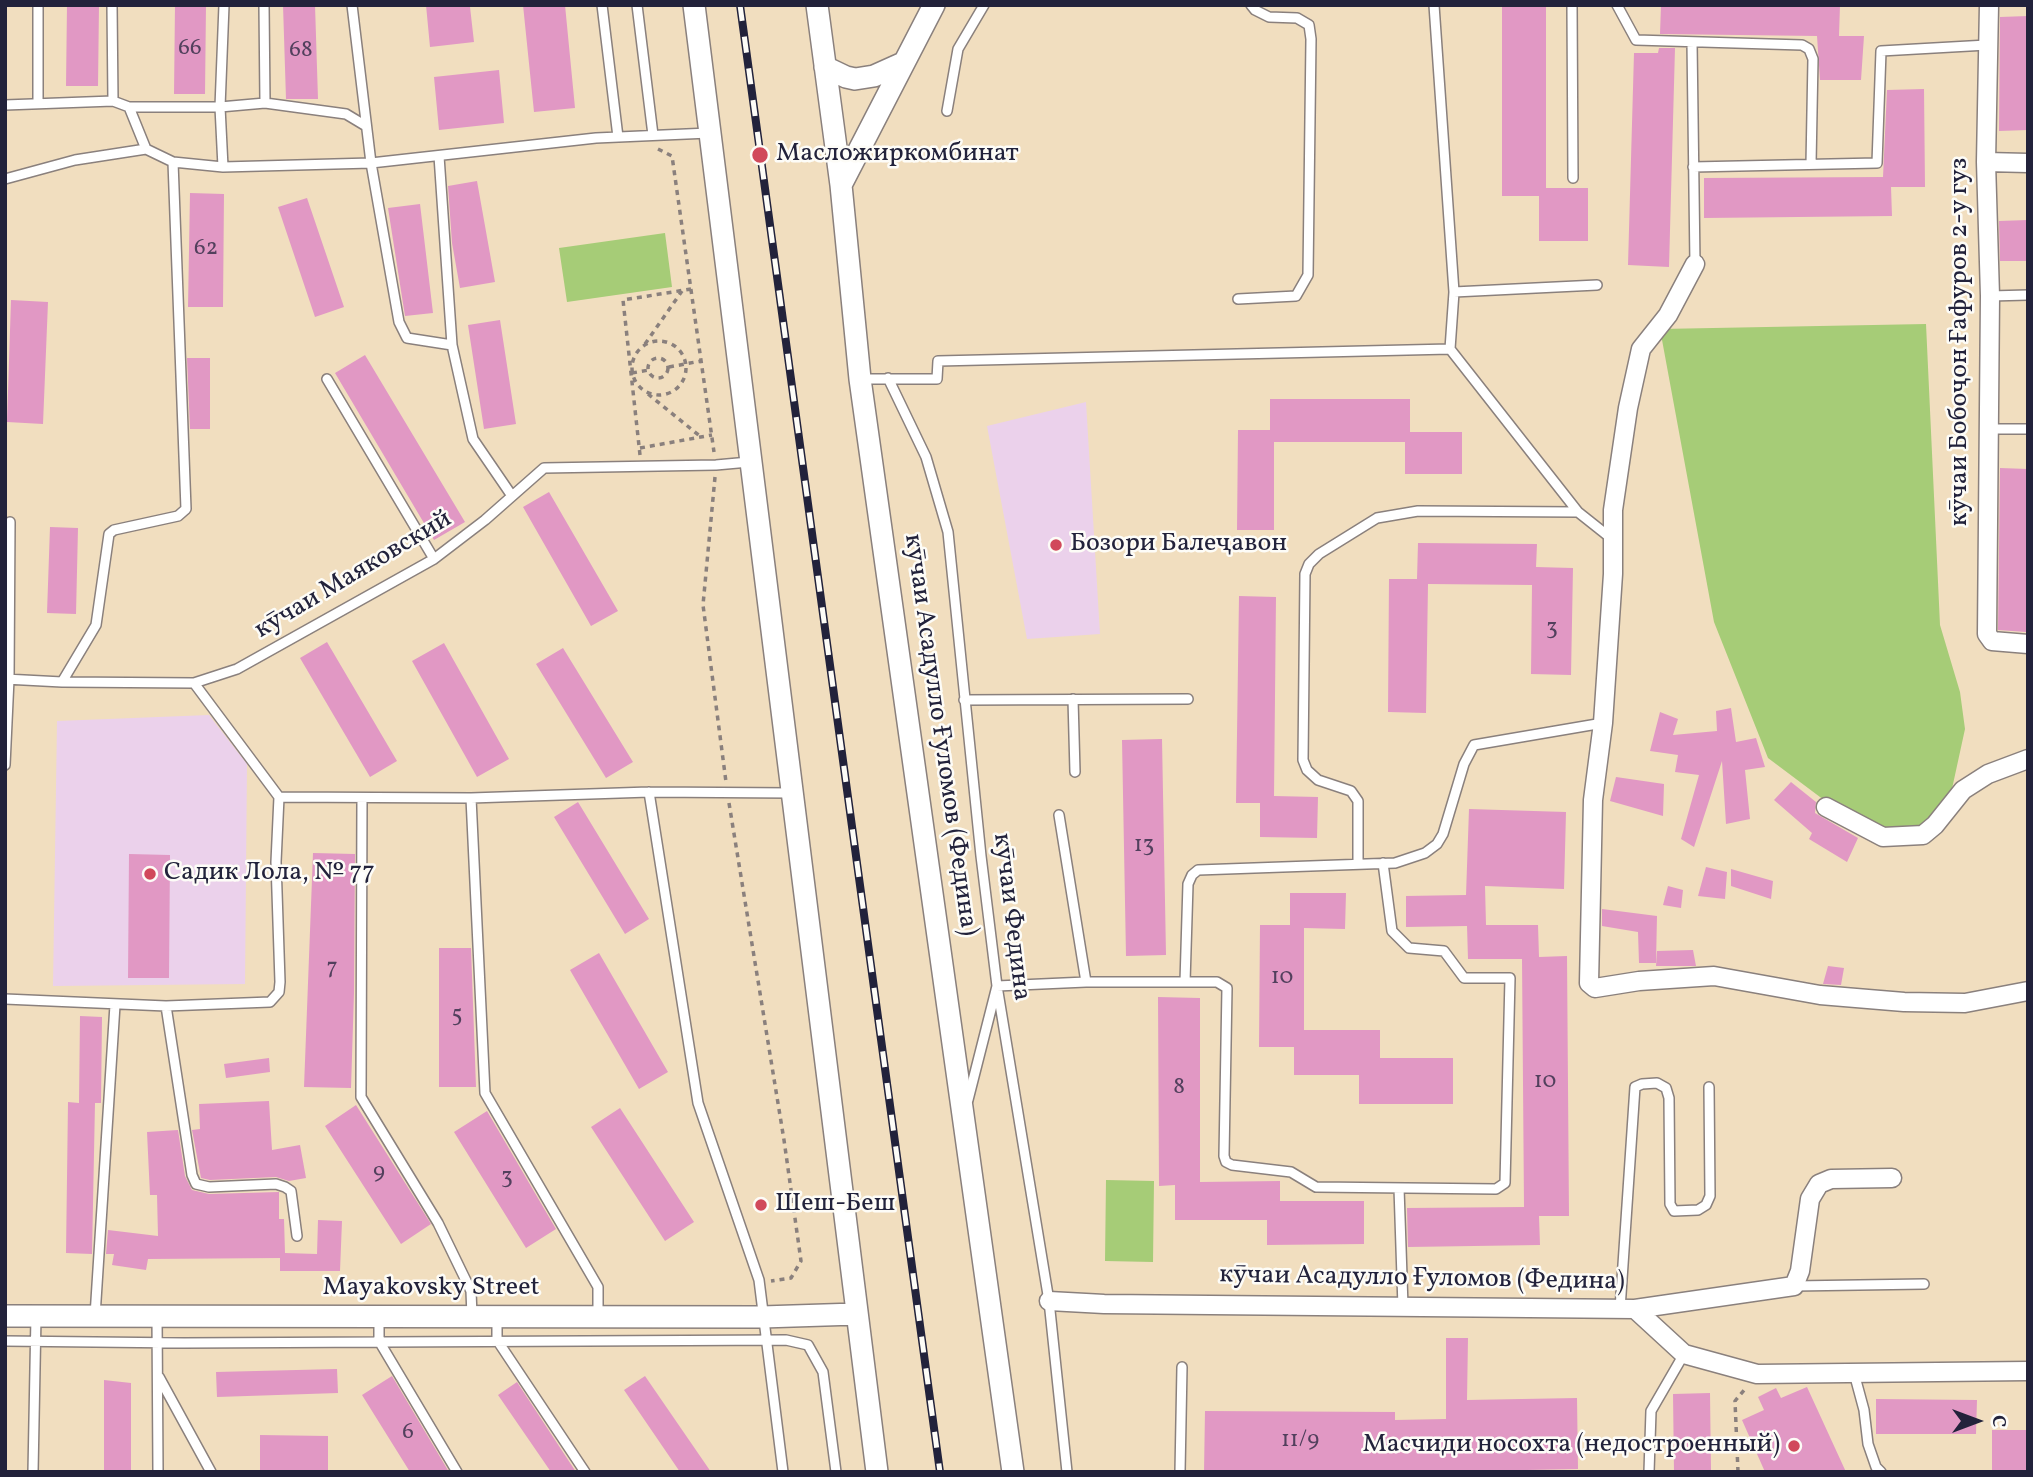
<!DOCTYPE html>
<html>
<head>
<meta charset="utf-8">
<style>
  body { margin:0 }
  #map { position:relative; width:2033px; height:1477px; overflow:hidden; background:#f1debf; font-family:Vollkorn,serif }
  canvas { display:block }
  .frame { position:absolute; inset:0; border:7px solid #22223b; pointer-events:none }
  .north { position:absolute; left:1942px; top:1386px; width:70px; height:70px; -webkit-text-stroke:5px #fdfcf7; paint-order:stroke; rotate:90deg; font-size:19px; font-weight:700; line-height:28px; text-align:center; color:#22223b }
  .north::after { content:''; display:block; margin:auto; width:24px; height:32px; background:#22223b; clip-path:polygon(50% 0,100% 100%,50% 72%,0 100%) }
</style>
</head>
<body>
<div id="map">
<canvas width="2033" height="1477"></canvas>
<div class="frame"></div>
<div class="north">С</div>
</div>
<script>
const context = document.querySelector('canvas').getContext('2d');
context.lineJoin = 'round';
function paint(path, color) {
  context.fillStyle = color;
  context.fill(path, 'evenodd');
}
function shape(rows) {
  const path = new Path2D();
  for (const r of rows) {
    if (r.length === 3) {
      path.moveTo(r[0] + r[2], r[1]);
      path.arc(r[0], r[1], r[2], 0, 2 * Math.PI);
      continue;
    }
    path.moveTo(r[0], r[1]);
    for (let i = 2; i < r.length; i += 2) path.lineTo(r[i], r[i + 1]);
  }
  return path;
}
function stroke(path, color, width, dash) {
  context.strokeStyle = color;
  context.lineWidth = width;
  context.lineCap = dash ? 'butt' : 'round';
  context.setLineDash(dash || []);
  context.stroke(path);
}
function drawText(font, color, halo, rows, align = 'center') {
  context.font = font + ' Vollkorn,serif';
  context.lineWidth = 5;
  context.setLineDash([]);
  context.textBaseline = 'middle';
  context.strokeStyle = halo;
  context.fillStyle = color;
  for (const [text, x, y, turn = 0] of rows) {
    context.save();
    context.translate(x, y);
    context.rotate((+turn || 0) * Math.PI / 180);
    context.textAlign = isNaN(turn) ? turn : align;
    if (halo) context.strokeText(text, 0, 0);
    context.fillText(text, 0, 0);
    context.restore();
  }
}
paint(shape([
  [1086,402,1100,634,1027,639,987,426],
  [209,715,247,764,245,984,53,986,57,721]
]), '#ebd1eb');
paint(shape([
  [665,233,672,287,567,302,559,248],
  [1926,324,1940,625,1960,692,1965,729,1950,798,1916,832,1864,830,1768,758,1714,622,1660,329],
  [1106,1180,1154,1181,1153,1262,1105,1261]
]), '#a6cc77');
paint(shape([
  [67,5,99,5,98,86,66,86],
  [175,5,206,5,205,94,174,94],
  [283,5,315,5,318,99,286,99],
  [426,5,470,7,474,42,430,47],
  [523,5,565,5,575,108,534,112],
  [1502,5,1546,5,1546,188,1588,188,1588,241,1539,241,1539,196,1502,196],
  [1661,5,1840,5,1839,36,1864,36,1861,80,1820,80,1817,36,1660,34],
  [2028,16,2028,130,1999,131,2000,17],
  [1659,48,1675,48,1669,267,1628,265,1634,53,1658,53],
  [499,70,504,123,439,130,434,77],
  [1924,89,1925,187,1891,187,1892,216,1704,218,1704,178,1883,177,1887,90],
  [477,181,495,282,460,288,452,243,448,186],
  [190,193,224,194,223,307,188,307],
  [307,198,344,307,315,317,278,207],
  [420,204,433,313,405,316,388,208],
  [2028,220,2028,261,2000,261,1999,221],
  [11,300,48,302,43,424,7,422],
  [500,320,516,424,484,429,468,325],
  [365,355,465,522,434,540,335,373],
  [187,358,210,358,210,429,190,429],
  [1270,399,1410,399,1410,432,1462,432,1462,474,1405,474,1405,442,1274,442,1274,530,1237,530,1238,430,1270,430],
  [2000,468,2028,469,2026,632,1998,630],
  [549,492,618,611,591,626,523,507],
  [50,527,78,528,76,614,47,613],
  [1418,543,1537,544,1536,567,1573,568,1571,675,1531,674,1532,585,1428,584,1426,713,1388,712,1389,579,1417,579],
  [1239,596,1276,597,1274,796,1318,797,1317,838,1260,837,1260,803,1236,803],
  [327,642,397,761,370,777,300,658],
  [444,643,509,759,477,777,412,661],
  [563,648,633,762,606,778,536,664],
  [1731,708,1736,742,1756,738,1765,767,1745,770,1750,819,1726,824,1722,761,1694,847,1681,839,1699,775,1675,772,1678,755,1650,751,1660,712,1678,719,1673,735,1717,731,1716,711],
  [1162,739,1166,955,1126,956,1122,740],
  [1616,777,1664,784,1663,816,1610,801],
  [1791,782,1816,802,1815,813,1858,838,1847,862,1809,839,1812,833,1774,800],
  [578,802,649,919,625,934,554,817],
  [1469,809,1566,812,1564,889,1485,886,1486,925,1538,925,1539,957,1567,956,1569,1216,1539,1216,1540,1245,1408,1247,1407,1208,1524,1207,1522,959,1468,959,1467,926,1406,927,1406,896,1466,895],
  [313,853,355,854,354,993,351,1088,304,1087],
  [129,854,170,855,169,978,128,978],
  [1706,867,1727,872,1725,899,1698,896],
  [1731,869,1773,881,1771,899,1731,886],
  [1668,886,1683,890,1681,908,1663,905],
  [1290,893,1346,893,1345,929,1304,928,1304,1030,1380,1030,1380,1058,1453,1058,1453,1104,1359,1104,1359,1075,1294,1075,1294,1047,1259,1047,1260,925,1290,925],
  [1602,909,1657,916,1656,963,1639,963,1638,932,1602,926],
  [439,948,471,948,476,1087,439,1087],
  [1693,950,1696,966,1656,966,1657,951],
  [599,953,668,1072,639,1089,570,970],
  [1828,966,1844,968,1841,985,1823,984],
  [1158,997,1200,998,1200,1182,1280,1181,1280,1201,1364,1201,1364,1244,1267,1245,1267,1220,1175,1220,1175,1185,1159,1186],
  [80,1016,102,1017,101,1103,95,1103,92,1254,66,1253,68,1102,79,1103],
  [269,1058,270,1072,226,1078,224,1064],
  [269,1101,272,1150,300,1145,306,1178,289,1181,276,1177,210,1180,201,1178,192,1130,200,1129,199,1104],
  [356,1105,431,1224,401,1244,325,1126],
  [620,1108,694,1222,665,1241,591,1127],
  [487,1111,556,1229,526,1248,454,1132],
  [178,1130,185,1176,192,1190,209,1194,279,1192,279,1219,284,1219,285,1253,317,1254,318,1220,342,1221,340,1271,280,1271,280,1258,148,1259,146,1270,112,1265,114,1254,106,1254,108,1230,158,1236,157,1195,150,1195,147,1132],
  [1446,1338,1468,1338,1467,1400,1577,1398,1578,1469,1426,1472,1204,1472,1205,1411,1395,1412,1395,1420,1446,1419],
  [337,1369,338,1393,217,1397,216,1372],
  [392,1376,449,1472,410,1472,362,1395],
  [645,1376,711,1472,680,1472,624,1390],
  [104,1380,131,1383,131,1472,104,1472],
  [517,1382,576,1472,551,1472,498,1395],
  [1807,1387,1846,1472,1765,1472,1742,1420,1764,1410,1758,1397,1776,1388,1781,1398],
  [1710,1393,1711,1472,1674,1472,1673,1394],
  [1876,1399,1977,1400,1976,1434,1876,1434],
  [1992,1430,2028,1430,2028,1472,1992,1472],
  [260,1435,328,1436,328,1472,260,1472]
]), '#e198c4');
const service = shape([
  [112,5,113,101],
  [264,5,265,103],
  [352,5,371,163,399,322,407,338,452,345],
  [602,5,618,137],
  [637,5,653,135],
  [1572,5,1573,178],
  [1617,5,1636,40,1802,45,1809,49,1813,59,1811,164],
  [1692,42,1695,264],
  [38,103,38,5],
  [5,105,113,101,129,107,146,149,173,162,223,167,371,163,596,138,709,133],
  [129,107,220,107,265,103,346,114,366,126],
  [947,111,958,49,984,5],
  [439,156,452,345,473,439,512,496],
  [223,167,220,107,224,5],
  [1693,167,1877,163,1881,51,1987,45],
  [5,179,75,160,146,149],
  [1454,292,1597,285],
  [1990,296,2028,295],
  [1238,299,1296,296,1308,275,1311,39,1309,25,1297,18,1269,17,1255,10,1251,5],
  [1450,349,1578,512,1612,539],
  [888,378,926,457,948,532,981,856,997,986,1049,1301,1067,1472],
  [327,379,434,559],
  [861,379,937,379,938,361,1450,349,1454,292,1434,5],
  [1989,429,2028,429],
  [5,679,62,682,194,683,237,669,434,559,485,520,544,468,716,465,749,462],
  [62,682,96,625,109,534,114,530,178,516,186,509,173,162],
  [1073,699,1075,772],
  [964,700,1188,699],
  [5,765,9,679,10,522],
  [649,792,698,1103,759,1280,783,1472],
  [279,797,471,798,649,792,791,793],
  [362,798,361,1097,438,1223,471,1291,472,1316],
  [471,798,485,1093,598,1287,598,1316],
  [1059,815,1086,982],
  [1358,864,1358,801,1351,791,1318,780,1307,770,1303,760,1305,574,1309,564,1319,554,1377,518,1418,511,1578,512],
  [1185,982,1188,884,1192,875,1198,870,1395,863,1425,853,1437,844,1443,834,1464,764,1474,745,1603,723],
  [5,999,166,1006,270,1002,279,992,280,982,276,862,279,797,194,683],
  [166,1006,192,1175,196,1184,209,1187,276,1184,285,1187,291,1191,297,1236],
  [968,1100,997,986,1086,982,1217,982,1227,988,1224,1156,1226,1162,1232,1165,1291,1172,1316,1187,1496,1189,1505,1183,1510,978,1464,978,1444,951,1409,948,1392,931,1383,863],
  [1399,1188,1403,1307],
  [1794,1286,1924,1284],
  [1620,1309,1635,1087,1642,1084,1657,1083,1666,1088,1669,1098,1670,1204,1674,1211,1698,1210,1706,1205,1710,1196,1709,1087],
  [95,1316,115,1005],
  [157,1316,158,1472],
  [379,1317,379,1341,457,1472],
  [497,1317,497,1340,585,1472],
  [5,1341,184,1343,786,1340,808,1345,823,1372,836,1472],
  [1854,1373,1864,1410,1868,1444,1876,1467,1881,1472],
  [159,1377,211,1472],
  [33,1472,36,1316],
  [1180,1472,1182,1367],
  [1649,1472,1651,1411,1684,1354]
]);
const minor = shape([
  [1989,5,1986,162,1990,296,1987,634,1992,641,2028,644],
  [1986,162,2028,163],
  [1695,264,1668,315,1641,349,1628,408,1613,510,1613,574,1603,723,1593,800,1589,983,1595,988,1639,981,1714,976,1820,995,1904,1002,1965,1003,2028,991],
  [1826,807,1883,837,1923,835,1935,825,1963,790,1988,774,2028,759],
  [1049,1301,1104,1304,1635,1309,1684,1354,1757,1374,2028,1371],
  [1635,1309,1794,1286,1800,1271,1810,1199,1819,1184,1831,1179,1892,1178]
]);
const tertiary = shape([
  [694,5,877,1472],
  [817,5,841,185,860,379,1013,1472],
  [825,67,846,77,855,79,874,76,903,63],
  [841,185,934,5],
  [5,1316,762,1317,856,1314]
]);
stroke(service, '#8a807d', 12);
stroke(minor, '#8a807d', 21);
stroke(tertiary, '#8a807d', 24);
stroke(shape([
  [658,149,672,156,714,452],
  [659,368,27],
  [645,344,682,291],
  [658,368,10],
  [669,367,701,361],
  [632,373,649,370],
  [648,394,701,437],
  [640,448,712,435],
  [640,455,623,300,691,289],
  [715,477,703,605,726,782],
  [729,803,784,1140,801,1261,791,1278,771,1281],
  [1738,1472,1735,1401,1745,1389]
]), '#8a807d', 3.5, [5, 5]);
stroke(service, '#fff', 9);
stroke(minor, '#fff', 18);
stroke(tertiary, '#fff', 21);
const rail = shape([
  [740,5,940,1472]
]);
stroke(rail, '#22223b', 8);
stroke(rail, '#fdfcf7', 5, [16]);
for (const [x, y, r, color] of [
  [760,155,9,"#d1495b"],
  [1056,545,7,"#d1495b"],
  [150,874,7,"#d1495b"],
  [761,1205,7,"#d1495b"],
  [1794,1446,7,"#d1495b"]
]) {
  const dot = new Path2D();
  dot.arc(x, y, r, 0, 2 * Math.PI);
  context.fillStyle = color;
  context.fill(dot);
  stroke(dot, '#fdfcf7', 2.5);
}
drawText('23px', '#52405d', null, [
  ["66",190,50],
  ["68",301,52],
  ["62",206,250],
  ["3",1552,630],
  ["13",1144,847],
  ["7",332,970],
  ["10",1282,979],
  ["5",457,1017],
  ["10",1545,1083],
  ["8",1179,1089],
  ["9",379,1174],
  ["3",507,1179],
  ["6",408,1434],
  ["11/9",1300,1442]
]);
drawText('26px', '#22223b', '#fdfcf7', [
  ["Масложиркомбинат",776,155],
  ["Бозори Балеҷавон",1070,545],
  ["Садик Лола, № 77",164,874],
  ["Шеш-Беш",775,1205],
  ["Масчиди носохта (недостроенный)",1780,1446,"right"]
], 'left');
drawText('26px', '#22223b', '#fdfcf7', [
  ["кӯчаи Бобоҷон Ғафуров 2-у гуз",1961,342,-90],
  ["кӯчаи Маяковский",354,576,-31],
  ["кӯчаи Асадулло Ғуломов (Федина)",939,735,82],
  ["кӯчаи Федина",1010,917,83],
  ["кӯчаи Асадулло Ғуломов (Федина)",1422,1280,1],
  ["Mayakovsky Street",431,1289]
]);
</script>
</body>
</html>
